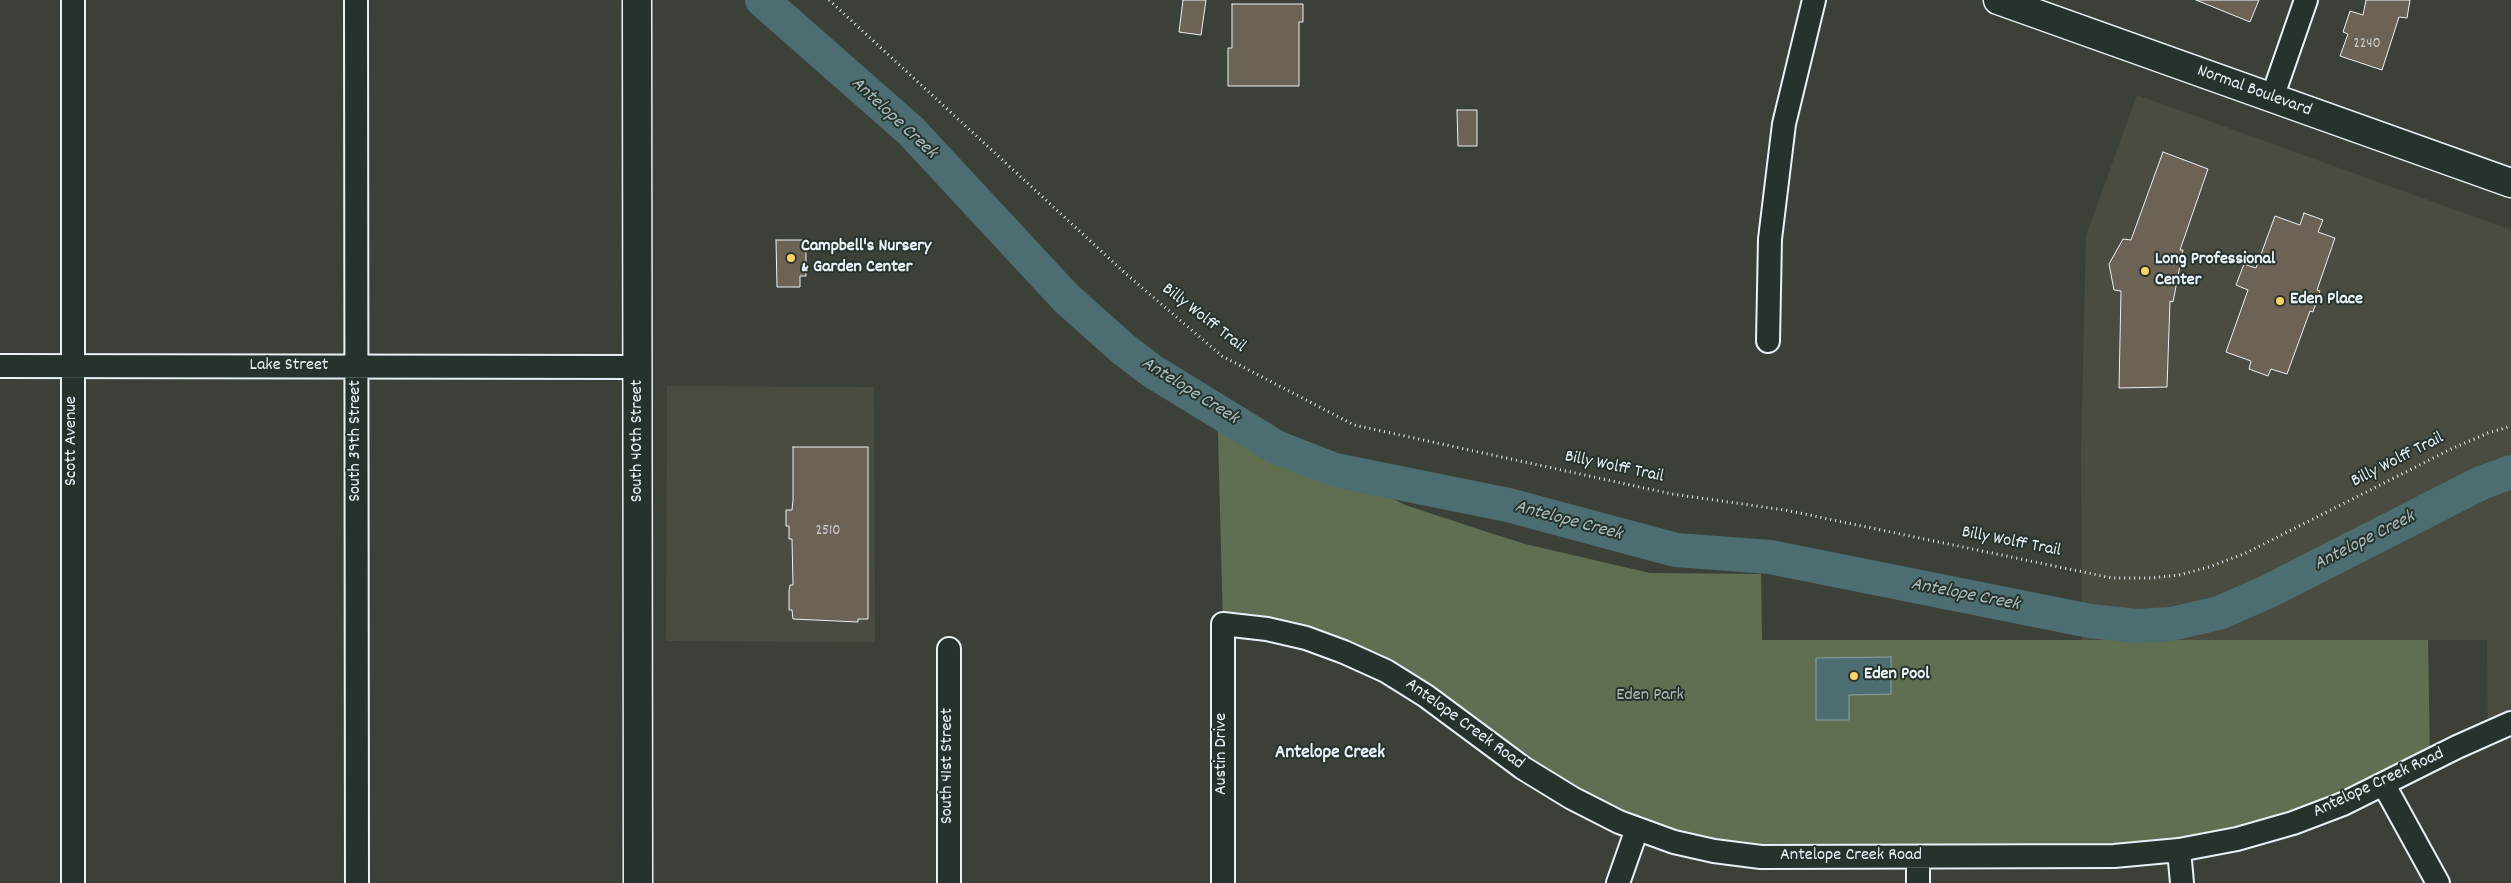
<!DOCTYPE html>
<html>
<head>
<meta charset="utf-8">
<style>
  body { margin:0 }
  canvas { display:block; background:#3b4139 }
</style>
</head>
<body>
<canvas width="2511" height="883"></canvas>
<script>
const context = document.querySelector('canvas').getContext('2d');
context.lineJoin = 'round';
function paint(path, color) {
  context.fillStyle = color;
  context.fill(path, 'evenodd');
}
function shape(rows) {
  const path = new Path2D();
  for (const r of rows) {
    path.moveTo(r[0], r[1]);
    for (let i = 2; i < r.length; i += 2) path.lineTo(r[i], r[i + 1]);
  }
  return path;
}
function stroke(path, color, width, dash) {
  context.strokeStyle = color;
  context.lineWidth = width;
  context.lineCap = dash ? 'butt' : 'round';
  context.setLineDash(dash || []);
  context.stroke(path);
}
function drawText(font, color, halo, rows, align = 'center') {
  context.font = font + ' Dekko,sans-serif';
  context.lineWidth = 4;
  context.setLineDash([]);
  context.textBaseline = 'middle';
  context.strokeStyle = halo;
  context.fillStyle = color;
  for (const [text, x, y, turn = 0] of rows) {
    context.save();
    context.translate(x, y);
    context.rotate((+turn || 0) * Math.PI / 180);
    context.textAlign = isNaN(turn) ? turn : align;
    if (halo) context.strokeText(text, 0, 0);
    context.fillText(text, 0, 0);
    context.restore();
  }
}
paint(shape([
  [2137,95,2511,230,2511,723,2488,733,2487,640,2082,640,2081,451,2086,236],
  [667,386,874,387,875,642,666,641]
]), '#4a4b41');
paint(shape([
  [1217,397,1300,451,1405,505,1484,531,1525,544,1650,573,1761,574,1762,640,2428,640,2430,760,2384,785,2179,850,1761,857,1637,829,1386,671,1223,624]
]), '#606f51');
const water = shape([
  [1891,657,1891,694,1849,695,1849,720,1816,720,1816,658,1891,657]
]);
paint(water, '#4c6e72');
stroke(water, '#8aa2a8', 1);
stroke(shape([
  [762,0,911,131,1066,298,1122,348,1152,371,1276,447,1335,470,1508,505,1676,550,1770,557,2090,621,2137,626,2171,624,2219,613,2269,591,2481,483,2511,472]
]), '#4c6e72', 34);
const building = shape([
  [1183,0,1206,0,1201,35,1179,32,1183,0],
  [2196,0,2259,0,2250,22,2196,0],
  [2366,0,2410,0,2407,18,2399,17,2382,70,2340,56,2348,34,2343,32,2350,11,2363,15,2366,0],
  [1232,4,1303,4,1303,22,1299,22,1299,86,1228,86,1228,48,1232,48,1232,4],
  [1457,110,1477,110,1477,146,1458,146,1457,110],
  [2163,152,2208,169,2180,250,2183,250,2173,302,2170,301,2167,387,2119,388,2121,291,2114,290,2109,264,2123,239,2131,240,2163,152],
  [2304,213,2323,220,2318,232,2335,238,2317,290,2320,291,2313,312,2310,311,2287,374,2271,369,2268,376,2249,369,2251,361,2226,352,2248,290,2236,285,2244,264,2256,268,2275,216,2300,225,2304,213],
  [776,240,806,240,806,276,800,276,800,287,777,287,776,240],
  [793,447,868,447,868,619,858,619,858,622,793,619,792,610,789,610,789,591,790,585,793,585,792,539,789,539,789,526,786,526,786,510,792,510,793,500,793,447]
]);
paint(building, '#6c6355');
stroke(building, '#e8f1f8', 1);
const minor = shape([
  [356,0,357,883],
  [2272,98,2306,0],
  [1768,341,1770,239,1784,124,1814,0],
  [0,366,639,367],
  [949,649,949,883],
  [2384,785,2438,883],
  [2179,850,2182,883],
  [73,883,73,0],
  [1223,883,1223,624,1267,629,1306,638,1344,652,1386,671,1426,696,1523,768,1572,798,1619,822,1674,842,1714,851,1761,857,2114,856,2179,850,2237,839,2293,823,2343,804,2457,747,2511,723],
  [1618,883,1637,829],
  [1918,883,1918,858]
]);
const major = shape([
  [637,0,638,883],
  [1998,0,2511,183]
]);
stroke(minor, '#e8f1f8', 26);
stroke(major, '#e8f1f8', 31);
stroke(shape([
  [829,0,1125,273,1222,356,1354,425,1672,494,1785,510,2112,578,2151,578,2179,575,2209,567,2246,553,2451,449,2488,433,2511,426]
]), '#e8f1f8', 3, [1, 4]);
stroke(minor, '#26332d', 22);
stroke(major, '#26332d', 28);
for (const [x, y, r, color] of [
  [791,258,5,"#ffd166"],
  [2145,271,5,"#ffd166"],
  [2280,301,5,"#ffd166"],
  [1854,676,5,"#ffd166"]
]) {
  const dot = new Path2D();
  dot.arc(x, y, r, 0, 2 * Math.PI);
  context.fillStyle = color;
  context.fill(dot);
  stroke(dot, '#26332d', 2);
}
drawText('15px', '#c9cecf', null, [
  ["2240",2367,45],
  ["2510",828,532]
]);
drawText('18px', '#e8f1f8', '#26332d', [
  ["Normal Boulevard",2254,92,20],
  ["Billy Wolff Trail",1203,319,38],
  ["Lake Street",289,367],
  ["Scott Avenue",73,441,-90],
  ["South 39th Street",357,441,-90],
  ["South 40th Street",639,441,-90],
  ["Billy Wolff Trail",2398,461,-27],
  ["Billy Wolff Trail",1614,468,12],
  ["Billy Wolff Trail",2011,543,11],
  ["Antelope Creek Road",1464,725,36],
  ["Austin Drive",1223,754,-90],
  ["South 41st Street",949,766,-90],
  ["Antelope Creek Road",2379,784,-25],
  ["Antelope Creek Road",1851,857]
]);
drawText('bold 18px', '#e8f1f8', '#26332d', [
  ["Campbell's Nursery",801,248],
  ["& Garden Center",801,269],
  ["Long Professional",2155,261],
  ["Center",2155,282],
  ["Eden Place",2290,301],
  ["Eden Pool",1864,676]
], 'left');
drawText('18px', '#b2bdb5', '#26332d', [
  ["Eden Park",1650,697]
]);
drawText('italic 19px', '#aabdc2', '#26332d', [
  ["Antelope Creek",893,119,43],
  ["Antelope Creek",1189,392,32],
  ["Antelope Creek",1568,522,15],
  ["Antelope Creek",2365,542,-27],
  ["Antelope Creek",1965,596,11]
]);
drawText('bold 19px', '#e8f1f8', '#26332d', [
  ["Antelope Creek",1330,754]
]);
</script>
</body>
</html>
